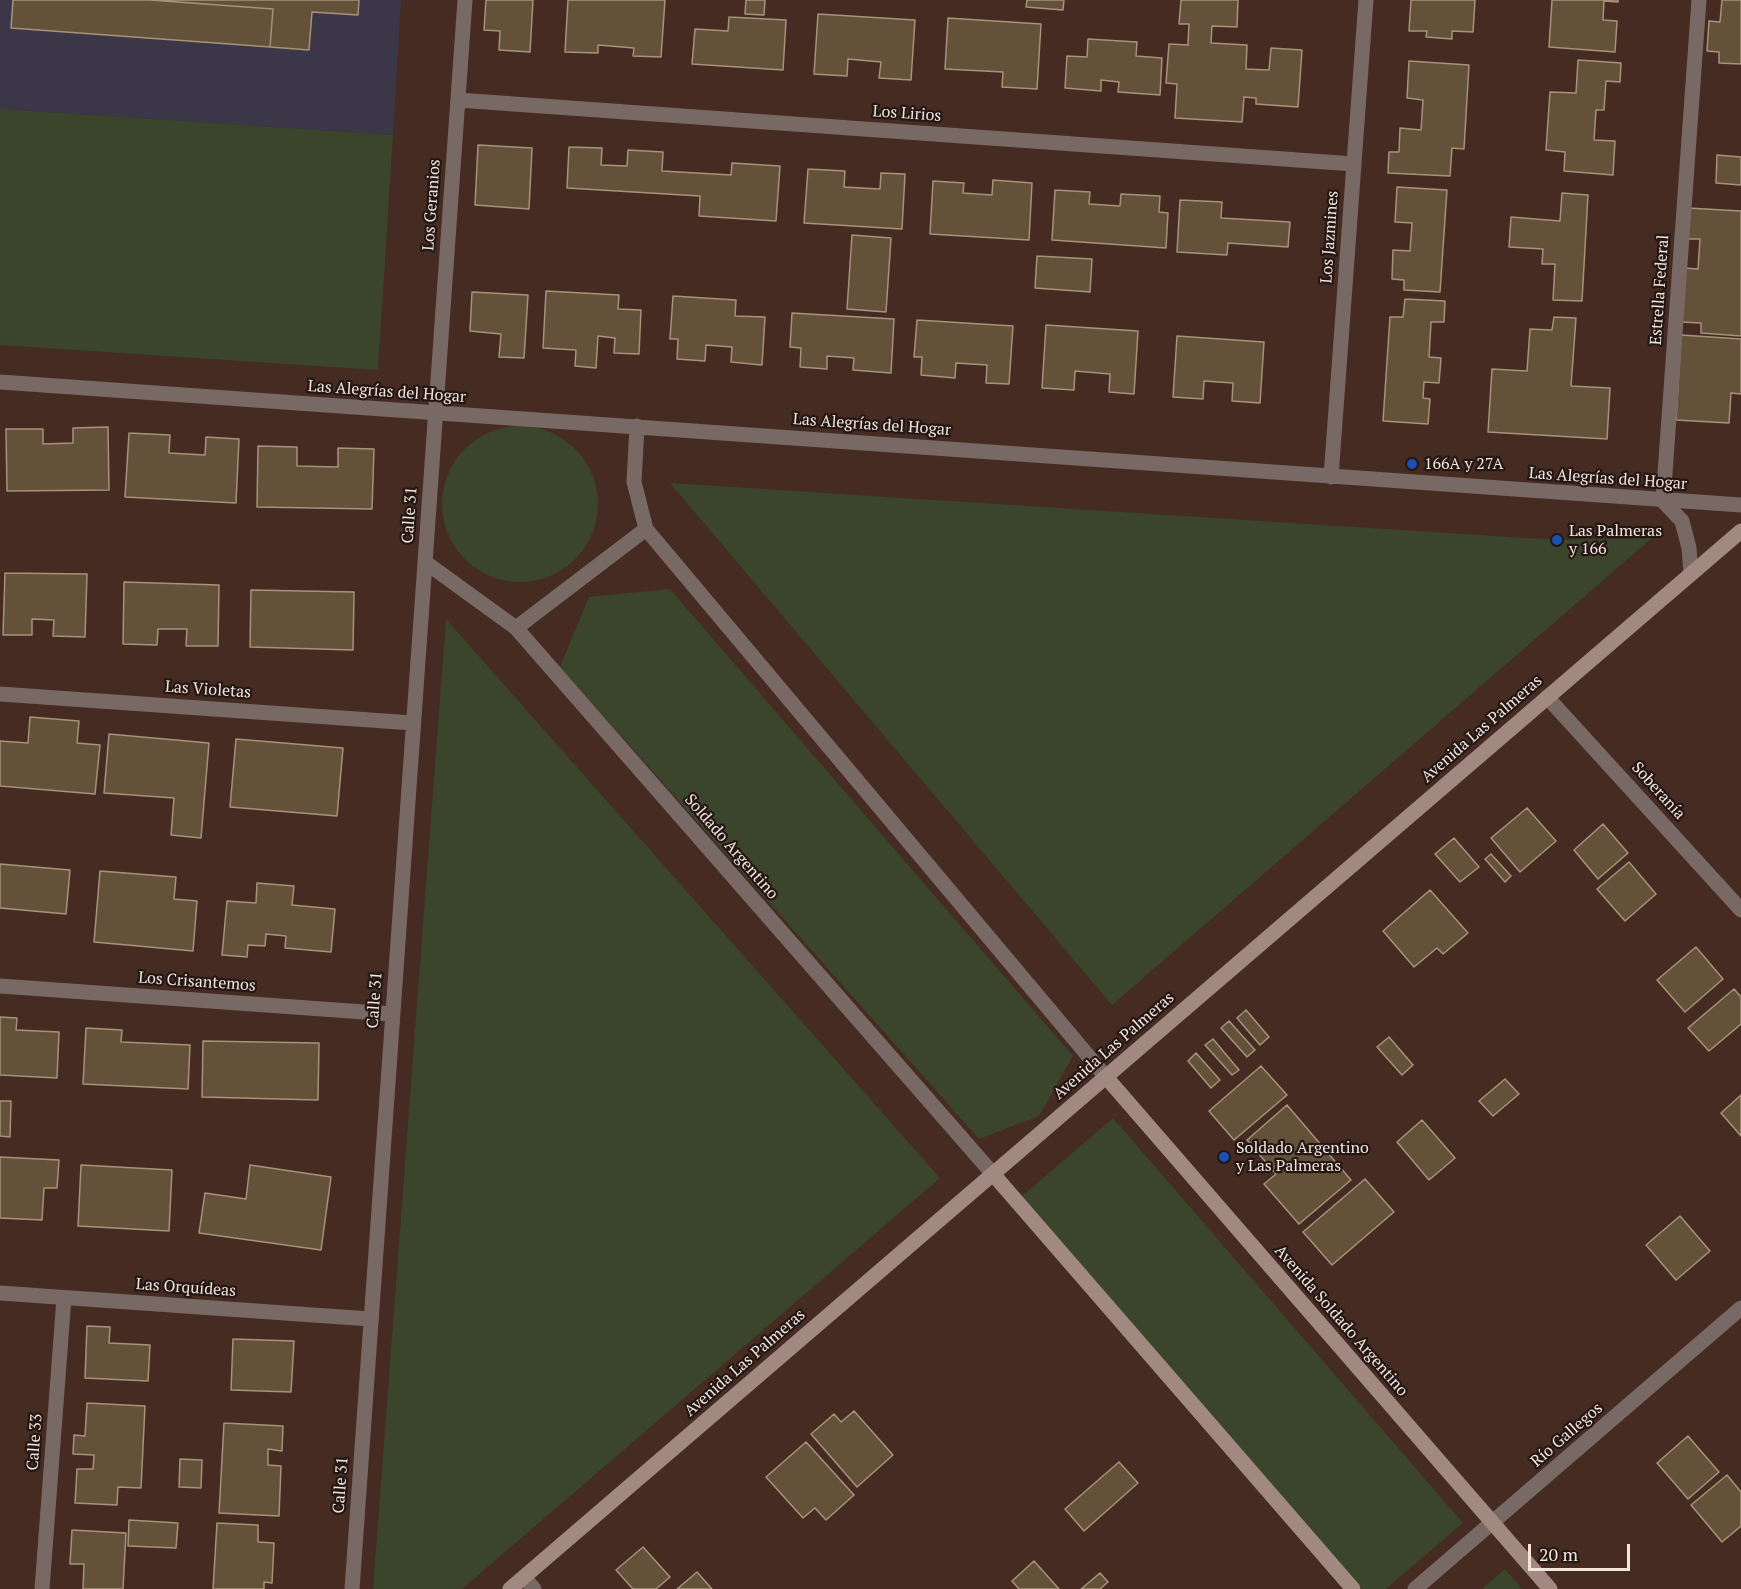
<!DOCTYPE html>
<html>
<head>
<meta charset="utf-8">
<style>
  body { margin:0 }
  #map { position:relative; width:1741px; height:1589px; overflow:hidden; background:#452b22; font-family:"PT Serif",serif }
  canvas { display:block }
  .scale { position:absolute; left:1528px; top:1544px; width:102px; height:27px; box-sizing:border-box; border:3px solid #f5e3dd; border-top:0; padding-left:8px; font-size:18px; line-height:21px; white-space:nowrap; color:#f5e3dd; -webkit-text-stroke:4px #231713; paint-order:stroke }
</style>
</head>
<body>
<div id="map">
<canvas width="1741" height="1589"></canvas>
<div class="scale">20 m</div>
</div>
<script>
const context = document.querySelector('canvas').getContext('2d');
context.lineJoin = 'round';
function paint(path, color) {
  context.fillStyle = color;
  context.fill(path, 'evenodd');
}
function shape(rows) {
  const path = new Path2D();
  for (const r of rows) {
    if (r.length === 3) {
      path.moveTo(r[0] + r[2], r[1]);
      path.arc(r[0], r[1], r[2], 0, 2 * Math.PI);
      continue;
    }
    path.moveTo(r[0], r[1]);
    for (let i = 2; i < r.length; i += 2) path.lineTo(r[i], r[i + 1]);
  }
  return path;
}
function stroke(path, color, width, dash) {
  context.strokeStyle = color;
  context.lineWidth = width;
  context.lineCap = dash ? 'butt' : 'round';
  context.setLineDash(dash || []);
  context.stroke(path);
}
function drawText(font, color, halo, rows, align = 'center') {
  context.font = font + ' "PT Serif",serif';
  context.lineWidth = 4.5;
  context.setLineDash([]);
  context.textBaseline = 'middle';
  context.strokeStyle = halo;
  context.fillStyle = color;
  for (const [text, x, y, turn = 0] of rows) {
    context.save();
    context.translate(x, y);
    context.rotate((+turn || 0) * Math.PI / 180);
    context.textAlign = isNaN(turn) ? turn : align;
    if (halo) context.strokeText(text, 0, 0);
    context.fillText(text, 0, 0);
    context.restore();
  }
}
paint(shape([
  [0,0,401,0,393,135,0,109]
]), '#3b3748');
paint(shape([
  [0,109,393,135,378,370,0,345],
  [520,504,78],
  [670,483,1557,540,1652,538,1112,1005],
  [670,589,1073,1056,1039,1116,979,1139,560,667,589,597],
  [446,619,940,1178,462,1589,373,1589],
  [1113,1118,1463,1523,1386,1589,1362,1589,1022,1196],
  [1505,1569,1522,1589,1482,1589]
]), '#3a452c');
const building = shape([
  [13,0,150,0,273,9,270,47,11,28,13,0],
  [150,0,359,0,358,15,312,12,309,50,270,47,273,9,150,0],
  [486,0,533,0,530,52,499,50,500,31,484,30,486,0],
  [568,0,665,0,661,57,633,56,634,48,598,45,598,53,565,52,568,0],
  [746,0,765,0,764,15,745,14,746,0],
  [1027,0,1064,0,1063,10,1026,7,1027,0],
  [1181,0,1238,0,1237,27,1212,26,1211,43,1247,45,1246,69,1269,70,1271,48,1302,50,1298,107,1256,104,1256,98,1244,97,1242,122,1175,118,1177,84,1166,83,1169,44,1188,45,1189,24,1179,24,1181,0],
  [1411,0,1475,0,1473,32,1452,31,1452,39,1426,37,1427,31,1409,31,1411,0],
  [1552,0,1618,0,1618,2,1604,1,1603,20,1617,21,1615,52,1549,47,1552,0],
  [1722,0,1741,0,1741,64,1719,63,1719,52,1707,51,1709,21,1720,22,1722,0],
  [818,14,915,20,911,80,879,78,881,62,848,59,847,76,814,74,818,14],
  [729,17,786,20,783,70,692,64,695,29,728,31,729,17],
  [948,18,1041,24,1037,89,1002,87,1003,72,945,69,948,18],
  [1088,39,1137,42,1136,56,1162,58,1160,95,1118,92,1119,82,1101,80,1101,91,1065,88,1067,56,1087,57,1088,39],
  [1578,60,1621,63,1620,82,1606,81,1604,110,1596,110,1594,140,1615,141,1613,175,1564,171,1565,152,1546,150,1550,92,1576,93,1578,60],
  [1409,61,1469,65,1464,149,1452,148,1450,176,1388,173,1389,152,1399,152,1400,128,1421,130,1423,100,1407,98,1409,61],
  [478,145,532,148,529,209,475,205,478,145],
  [569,147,602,148,601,165,627,166,628,150,663,152,662,171,731,175,732,163,780,166,776,221,699,216,700,196,567,188,569,147],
  [1717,155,1741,157,1741,185,1716,183,1717,155],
  [808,169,845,171,844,187,880,189,881,173,905,174,902,229,804,223,808,169],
  [993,180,1032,183,1029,240,930,234,933,181,964,183,963,193,992,195,993,180],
  [1397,187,1447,190,1440,292,1404,290,1404,280,1392,279,1393,250,1410,251,1412,223,1395,222,1397,187],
  [1055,190,1090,192,1089,204,1120,206,1121,194,1160,196,1159,212,1168,213,1166,248,1052,240,1055,190],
  [1562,193,1588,195,1582,301,1553,300,1555,264,1542,264,1543,249,1509,247,1511,217,1560,221,1562,193],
  [1180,200,1222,202,1221,218,1290,222,1288,247,1228,243,1227,255,1177,252,1180,200],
  [1688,208,1741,211,1741,336,1701,333,1701,323,1681,322,1684,268,1698,269,1700,239,1686,239,1688,208],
  [852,235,891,238,886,312,847,309,852,235],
  [1037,256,1092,259,1090,292,1035,288,1037,256],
  [546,291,619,295,618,309,641,310,639,354,614,353,615,338,598,336,596,368,575,366,576,350,543,348,546,291],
  [472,292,528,295,524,358,499,357,501,334,470,331,472,292],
  [673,296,736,300,735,316,765,317,762,365,731,362,732,347,706,345,705,361,677,359,678,339,670,339,673,296],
  [1405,299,1445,301,1444,322,1431,322,1429,357,1441,358,1439,383,1424,382,1423,398,1430,399,1428,424,1383,421,1390,317,1403,317,1405,299],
  [792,313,894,319,891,373,853,370,854,358,827,356,827,369,800,367,801,348,790,347,792,313],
  [1554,317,1576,318,1571,386,1610,388,1607,439,1488,432,1492,369,1527,371,1530,329,1552,330,1554,317],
  [917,320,1013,326,1009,384,986,383,987,365,956,363,955,378,921,375,922,357,914,357,917,320],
  [1046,325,1138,331,1134,394,1109,392,1110,374,1075,371,1074,390,1042,388,1046,325],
  [1681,335,1741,339,1741,394,1731,393,1729,423,1676,420,1681,335],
  [1177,336,1264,342,1260,403,1232,401,1233,383,1204,381,1203,399,1173,397,1177,336],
  [108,427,109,490,7,491,6,429,43,429,43,444,73,443,73,428,108,427],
  [129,433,170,435,169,453,205,455,206,437,239,439,236,503,125,497,129,433],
  [258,446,297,447,297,466,338,467,338,448,374,449,372,509,257,507,258,446],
  [5,573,87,574,85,637,53,636,54,620,32,619,32,635,3,635,5,573],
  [124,582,219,585,218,646,186,646,187,629,158,629,157,645,123,644,124,582],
  [251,590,354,592,353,650,250,647,251,590],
  [30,717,79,721,77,743,100,745,95,794,0,786,0,741,28,743,30,717],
  [109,734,209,743,201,838,171,835,174,798,104,793,109,734],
  [236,739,343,748,337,816,230,807,236,739],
  [1527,808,1556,841,1520,872,1491,838,1527,808],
  [1603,824,1628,853,1598,879,1574,850,1603,824],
  [1454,838,1479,867,1460,882,1435,854,1454,838],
  [1491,854,1511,876,1505,882,1485,859,1491,854],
  [1629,862,1656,894,1625,921,1597,889,1629,862],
  [0,864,70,870,66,914,0,908,0,864],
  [100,871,176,877,174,899,197,901,193,951,94,942,100,871],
  [257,883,294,886,292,905,335,909,331,952,285,948,286,936,266,934,265,946,248,945,247,957,222,955,227,901,256,903,257,883],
  [1430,890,1468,933,1443,954,1437,948,1414,967,1383,931,1430,890],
  [1696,947,1723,979,1685,1012,1657,980,1696,947],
  [1734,989,1741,997,1741,1024,1709,1051,1688,1028,1734,989],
  [1246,1010,1269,1037,1260,1045,1237,1018,1246,1010],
  [0,1017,17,1018,16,1030,59,1032,57,1078,0,1075,0,1017],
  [1229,1021,1255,1050,1247,1057,1221,1028,1229,1021],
  [86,1028,122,1030,121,1042,190,1045,188,1089,83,1084,86,1028],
  [1389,1037,1413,1065,1402,1075,1377,1047,1389,1037],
  [1213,1039,1239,1070,1232,1075,1205,1045,1213,1039],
  [203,1041,319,1043,318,1100,202,1097,203,1041],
  [1196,1053,1220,1080,1211,1088,1188,1061,1196,1053],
  [1261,1066,1287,1095,1234,1140,1209,1111,1261,1066],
  [1505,1079,1519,1094,1493,1116,1479,1101,1505,1079],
  [1741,1095,1741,1136,1721,1113,1741,1095],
  [0,1101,11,1101,10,1137,0,1136,0,1101],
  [1287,1105,1351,1180,1299,1224,1264,1184,1276,1174,1247,1140,1287,1105],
  [1422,1120,1455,1158,1429,1180,1397,1142,1422,1120],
  [0,1157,59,1160,57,1188,44,1188,42,1220,0,1218,0,1157],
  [81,1165,172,1170,169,1231,78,1226,81,1165],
  [250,1165,331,1177,321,1250,199,1233,205,1193,246,1199,250,1165],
  [1365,1179,1394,1212,1332,1265,1303,1232,1365,1179],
  [1680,1216,1710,1251,1676,1280,1646,1245,1680,1216],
  [87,1326,110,1327,109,1343,150,1345,148,1381,85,1378,87,1326],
  [233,1339,294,1341,291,1392,231,1390,233,1339],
  [87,1403,145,1406,141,1488,118,1487,117,1505,75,1503,77,1469,93,1469,94,1455,73,1454,74,1435,85,1436,87,1403],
  [854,1411,893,1455,857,1487,811,1434,834,1414,841,1422,854,1411],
  [224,1423,283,1426,282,1451,268,1449,268,1465,281,1466,279,1516,219,1513,224,1423],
  [1688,1436,1719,1472,1688,1499,1657,1463,1688,1436],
  [806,1442,854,1495,826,1520,815,1508,803,1518,766,1477,806,1442],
  [180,1459,202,1460,201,1488,179,1487,180,1459],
  [1119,1462,1138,1483,1084,1531,1065,1509,1119,1462],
  [1727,1475,1741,1492,1741,1526,1722,1542,1691,1505,1727,1475],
  [129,1520,178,1523,176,1548,128,1546,129,1520],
  [217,1523,258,1525,258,1542,274,1543,272,1583,264,1582,264,1589,213,1589,217,1523],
  [72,1530,126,1533,123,1589,83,1589,84,1564,70,1564,72,1530],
  [643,1547,670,1577,656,1589,633,1589,616,1570,643,1547],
  [1034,1561,1059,1589,1019,1589,1012,1581,1034,1561],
  [697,1572,712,1589,677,1589,697,1572],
  [1100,1573,1108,1582,1100,1589,1081,1589,1100,1573]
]);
paint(building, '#63513a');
stroke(building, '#a7937a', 1.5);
stroke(shape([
  [458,100,1354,164],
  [0,382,1741,505],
  [637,426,634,482,646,529,1106,1077],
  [1331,477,1366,0],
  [425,562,516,628,993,1174],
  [1691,574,1689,548,1682,521,1663,501,1699,0],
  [516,628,646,529],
  [0,694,413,723],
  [1547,697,1741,910],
  [0,986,392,1014],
  [0,1293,370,1319],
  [524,1577,534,1589],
  [42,1589,64,1298],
  [352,1589,465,0],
  [1415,1589,1741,1308]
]), '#796964', 15);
stroke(shape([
  [1106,1077,1550,1589],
  [993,1174,1353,1589],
  [510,1589,1741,531]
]), '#a18880', 15);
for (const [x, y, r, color] of [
  [1412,464,6,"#1a4fb4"],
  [1557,540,6,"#1a4fb4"],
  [1224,1157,6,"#1a4fb4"]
]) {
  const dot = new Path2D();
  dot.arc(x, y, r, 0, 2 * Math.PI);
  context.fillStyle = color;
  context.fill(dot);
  stroke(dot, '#231713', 2);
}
drawText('16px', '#f5e3dd', '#231713', [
  ["Los Lirios",907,114,4],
  ["Los Geranios",432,205,-86],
  ["Los Jazmines",1330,237,-86],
  ["Estrella Federal",1660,290,-86],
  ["Las Alegrías del Hogar",387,392,4],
  ["Las Alegrías del Hogar",872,425,4],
  ["Las Alegrías del Hogar",1608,479,4],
  ["Calle 31",410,515,-86],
  ["Las Violetas",208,690,4],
  ["Avenida Las Palmeras",1482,729,-41],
  ["Soberanía",1658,791,48],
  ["Soldado Argentino",731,847,49],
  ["Los Crisantemos",197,982,4],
  ["Calle 31",375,1000,-86],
  ["Avenida Las Palmeras",1114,1046,-41],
  ["Las Orquídeas",186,1288,4],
  ["Avenida Soldado Argentino",1341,1321,49],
  ["Avenida Las Palmeras",745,1363,-41],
  ["Río Gallegos",1567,1435,-41],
  ["Calle 33",35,1442,-86],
  ["Calle 31",341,1485,-86]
]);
drawText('16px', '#f5e3dd', '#231713', [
  ["166A y 27A",1424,464],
  ["Las Palmeras",1569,531],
  ["y 166",1569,549],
  ["Soldado Argentino",1236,1148],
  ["y Las Palmeras",1236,1166]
], 'left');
</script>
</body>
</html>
